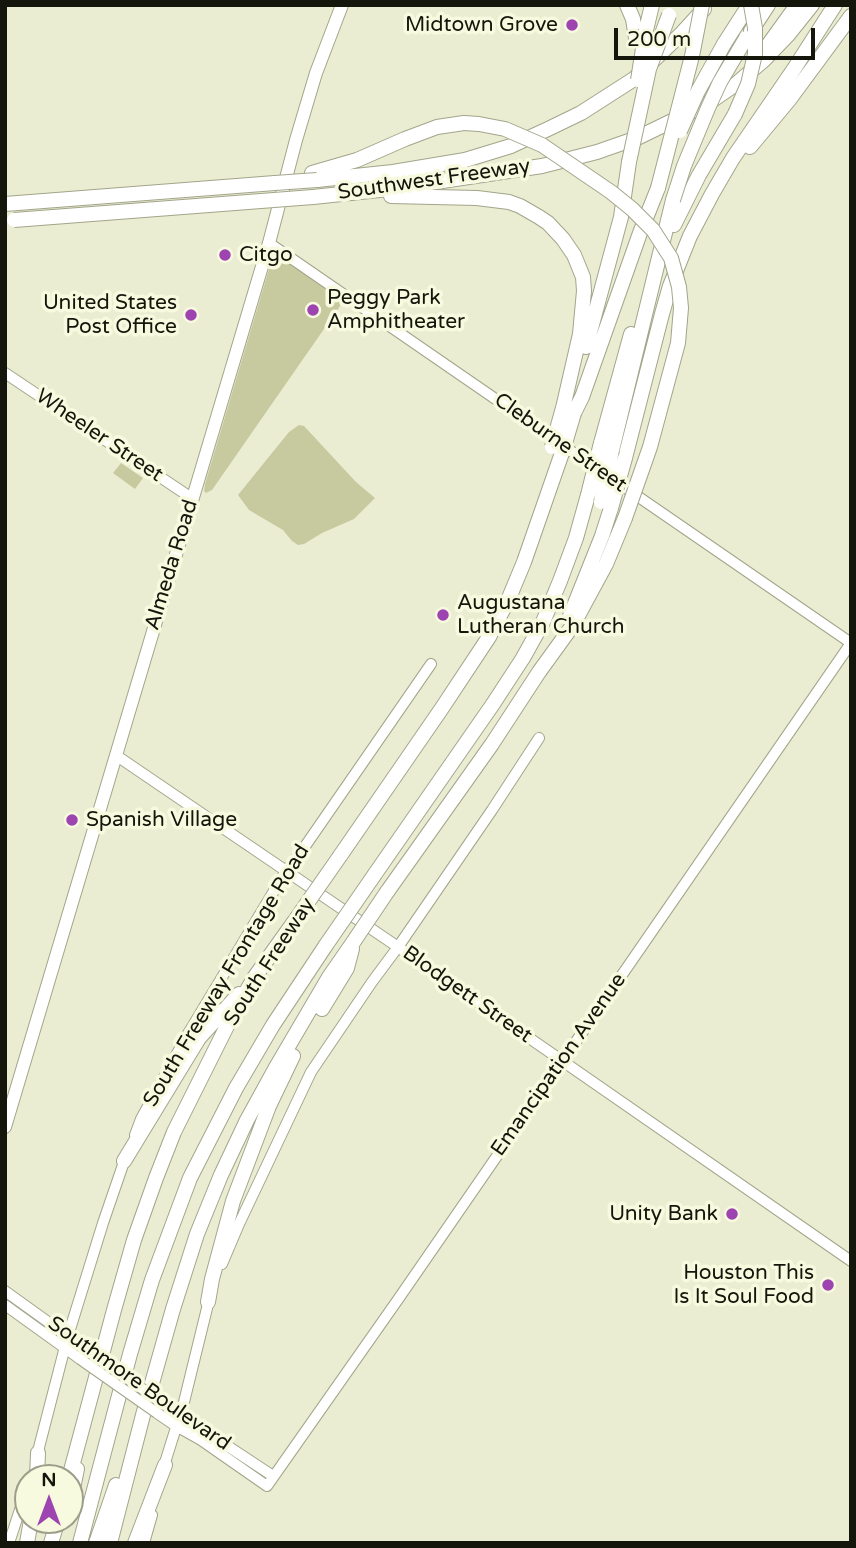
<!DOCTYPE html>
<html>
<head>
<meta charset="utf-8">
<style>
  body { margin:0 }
  #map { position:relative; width:856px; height:1548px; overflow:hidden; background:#ebedd2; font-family:"Varela Round",sans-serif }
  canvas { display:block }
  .frame { position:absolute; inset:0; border:7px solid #14150b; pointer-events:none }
  .north { position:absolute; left:14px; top:1464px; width:70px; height:70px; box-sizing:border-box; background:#f8fadf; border:2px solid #9d9e8a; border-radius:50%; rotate:0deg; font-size:19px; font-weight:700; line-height:28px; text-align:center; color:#14150b }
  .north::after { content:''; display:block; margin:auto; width:24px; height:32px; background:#9d44b0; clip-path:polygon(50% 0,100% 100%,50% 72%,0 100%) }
  .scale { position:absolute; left:614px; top:28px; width:201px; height:32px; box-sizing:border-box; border:4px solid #14150b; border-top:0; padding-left:9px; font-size:21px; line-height:24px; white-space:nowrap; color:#14150b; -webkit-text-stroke:5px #f8fadf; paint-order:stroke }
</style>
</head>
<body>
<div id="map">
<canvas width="856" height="1548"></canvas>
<div class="frame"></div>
<div class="north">N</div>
<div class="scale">200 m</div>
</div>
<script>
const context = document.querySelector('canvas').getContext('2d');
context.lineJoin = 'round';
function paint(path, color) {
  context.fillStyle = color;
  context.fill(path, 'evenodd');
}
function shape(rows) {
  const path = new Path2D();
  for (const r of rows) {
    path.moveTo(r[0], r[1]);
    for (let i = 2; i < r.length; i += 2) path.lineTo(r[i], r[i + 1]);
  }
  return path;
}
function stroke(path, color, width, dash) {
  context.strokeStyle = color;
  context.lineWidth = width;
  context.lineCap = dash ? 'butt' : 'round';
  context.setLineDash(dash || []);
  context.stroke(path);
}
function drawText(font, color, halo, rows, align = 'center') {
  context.font = font + ' "Varela Round",sans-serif';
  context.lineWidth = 7;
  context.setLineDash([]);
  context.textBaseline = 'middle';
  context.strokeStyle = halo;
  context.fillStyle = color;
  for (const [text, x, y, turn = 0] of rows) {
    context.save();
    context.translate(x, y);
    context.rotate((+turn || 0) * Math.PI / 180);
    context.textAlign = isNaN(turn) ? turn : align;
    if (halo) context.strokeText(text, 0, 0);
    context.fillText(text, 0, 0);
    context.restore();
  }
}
paint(shape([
  [276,257,281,257,339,298,340,306,212,490,206,493,204,491,205,484,272,259],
  [299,425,304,426,356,482,375,498,354,519,322,533,304,544,298,545,292,541,283,530,249,510,238,495,289,432],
  [121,463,143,478,135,489,113,473]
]), '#c7c99f');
const secondary = shape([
  [269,243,600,471],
  [5,373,193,499],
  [614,480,851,643],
  [117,756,398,947,851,1261],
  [135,1135,141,1119,189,1032,286,871,299,855,431,664],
  [222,1264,239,1224,311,1072,372,982,398,947,492,810,539,738],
  [5,1291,87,1350],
  [5,1305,80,1359],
  [164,1404,273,1476],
  [157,1413,176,1426,201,1440,267,1486,399,1298,851,643],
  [36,1459,67,1339,103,1223,126,1156],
  [163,1469,184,1402,210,1296],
  [9,1543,28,1485],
  [144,1543,152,1515]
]);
const primary = shape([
  [5,1127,269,243,296,140,316,73,342,5]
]);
const highway = shape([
  [627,5,633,19,636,38],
  [646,30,652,5],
  [751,31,768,5],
  [724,44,749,5],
  [766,48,797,5],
  [750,147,789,100,851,16],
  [312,173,357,160,405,139,437,127,464,123],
  [317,180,393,172,465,160,511,146,548,129,581,113,634,79,682,33,704,9],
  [391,196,477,198,509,202,520,206,539,217,548,223,563,239,574,255,583,277,584,291,580,334,563,408],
  [313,197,389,189,542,166,597,152,637,138,707,104,736,84,764,60,788,35,812,5],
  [5,204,275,183],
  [674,225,699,175,735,114],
  [586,347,621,217,629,162],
  [574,413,582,397,640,233,658,188],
  [601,443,631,334],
  [612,450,673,200],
  [625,458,662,314,670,286,690,236,712,194,733,158,794,69,835,5],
  [570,616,602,536,611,508],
  [340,856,442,708,489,637,509,598,524,562,563,450],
  [375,874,493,704,523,658,543,622,560,581,576,538,588,495],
  [387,892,492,744,539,672,573,625,606,564,625,518],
  [322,1009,347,968,352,949],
  [124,1161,199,1038,239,994],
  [208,1302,212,1279,233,1201,269,1106,293,1056],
  [37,1478,38,1453],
  [69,1478,114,1310,134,1240,156,1178,174,1132,229,1022,254,978,294,922],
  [70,1504,77,1469],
  [27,1543,31,1520],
  [51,1543,58,1520],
  [80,1543,130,1354,152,1280,190,1178,236,1088,273,1025,326,945],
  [96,1543,116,1485],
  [110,1543,143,1415,173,1309,197,1234,221,1175,247,1120,275,1069,329,977,354,941],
  [135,1543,165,1465]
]);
stroke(secondary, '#a3a58b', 12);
stroke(primary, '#a3a58b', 14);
stroke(highway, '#a3a58b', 16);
stroke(secondary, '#fff', 10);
stroke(primary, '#fff', 12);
stroke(highway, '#fff', 14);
const secondaryBridge = shape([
  [87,1350,164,1404],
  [80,1359,157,1413]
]);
const highwayBridge = shape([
  [638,80,646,30],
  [735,114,748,84,755,54,755,28,751,5],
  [464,123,479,124,505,129,542,145,611,192,632,209,653,230,671,258,679,287,681,308,678,343,650,447,625,518],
  [680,131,698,91,724,44],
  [629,162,649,69,669,15],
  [275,183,317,180],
  [658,188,692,56,702,5],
  [673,200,684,166,708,108,720,82,746,38],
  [14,220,313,197],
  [552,447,563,408],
  [563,450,574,413],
  [588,495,601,443],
  [601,502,612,450],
  [611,508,625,458],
  [294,922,340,856],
  [354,941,387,892],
  [326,945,375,874]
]);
stroke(secondaryBridge, '#a3a58b', 12, []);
stroke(highwayBridge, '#a3a58b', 16, []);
stroke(secondaryBridge, '#fff', 10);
stroke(highwayBridge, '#fff', 14);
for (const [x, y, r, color] of [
  [572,25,7,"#9d44b0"],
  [225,255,7,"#9d44b0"],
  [313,310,7,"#9d44b0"],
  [191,315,7,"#9d44b0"],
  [443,615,7,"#9d44b0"],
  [72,820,7,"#9d44b0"],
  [732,1214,7,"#9d44b0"],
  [828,1285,7,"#9d44b0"]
]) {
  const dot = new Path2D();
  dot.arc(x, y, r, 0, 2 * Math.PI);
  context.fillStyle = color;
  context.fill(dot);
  stroke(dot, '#f8fadf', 2.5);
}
drawText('21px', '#14150b', '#f8fadf', [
  ["Midtown Grove",558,25],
  ["Citgo",239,255,"left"],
  ["Peggy Park",327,298,"left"],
  ["Amphitheater",327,322,"left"],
  ["United States",177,303],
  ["Post Office",177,327],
  ["Augustana",457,603,"left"],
  ["Lutheran Church",457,627,"left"],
  ["Spanish Village",86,820,"left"],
  ["Unity Bank",718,1214],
  ["Houston This",814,1273],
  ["Is It Soul Food",814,1297]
], 'right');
drawText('21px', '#14150b', '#f8fadf', [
  ["Southwest Freeway",434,180,-8],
  ["Wheeler Street",99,436,34],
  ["Cleburne Street",560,443,35],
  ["Almeda Road",172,565,-73],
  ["South Freeway",270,962,-57],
  ["South Freeway Frontage Road",227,976,-59],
  ["Blodgett Street",467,995,35],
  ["Emancipation Avenue",559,1065,-55],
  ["Southmore Boulevard",139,1384,35]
]);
</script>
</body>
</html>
